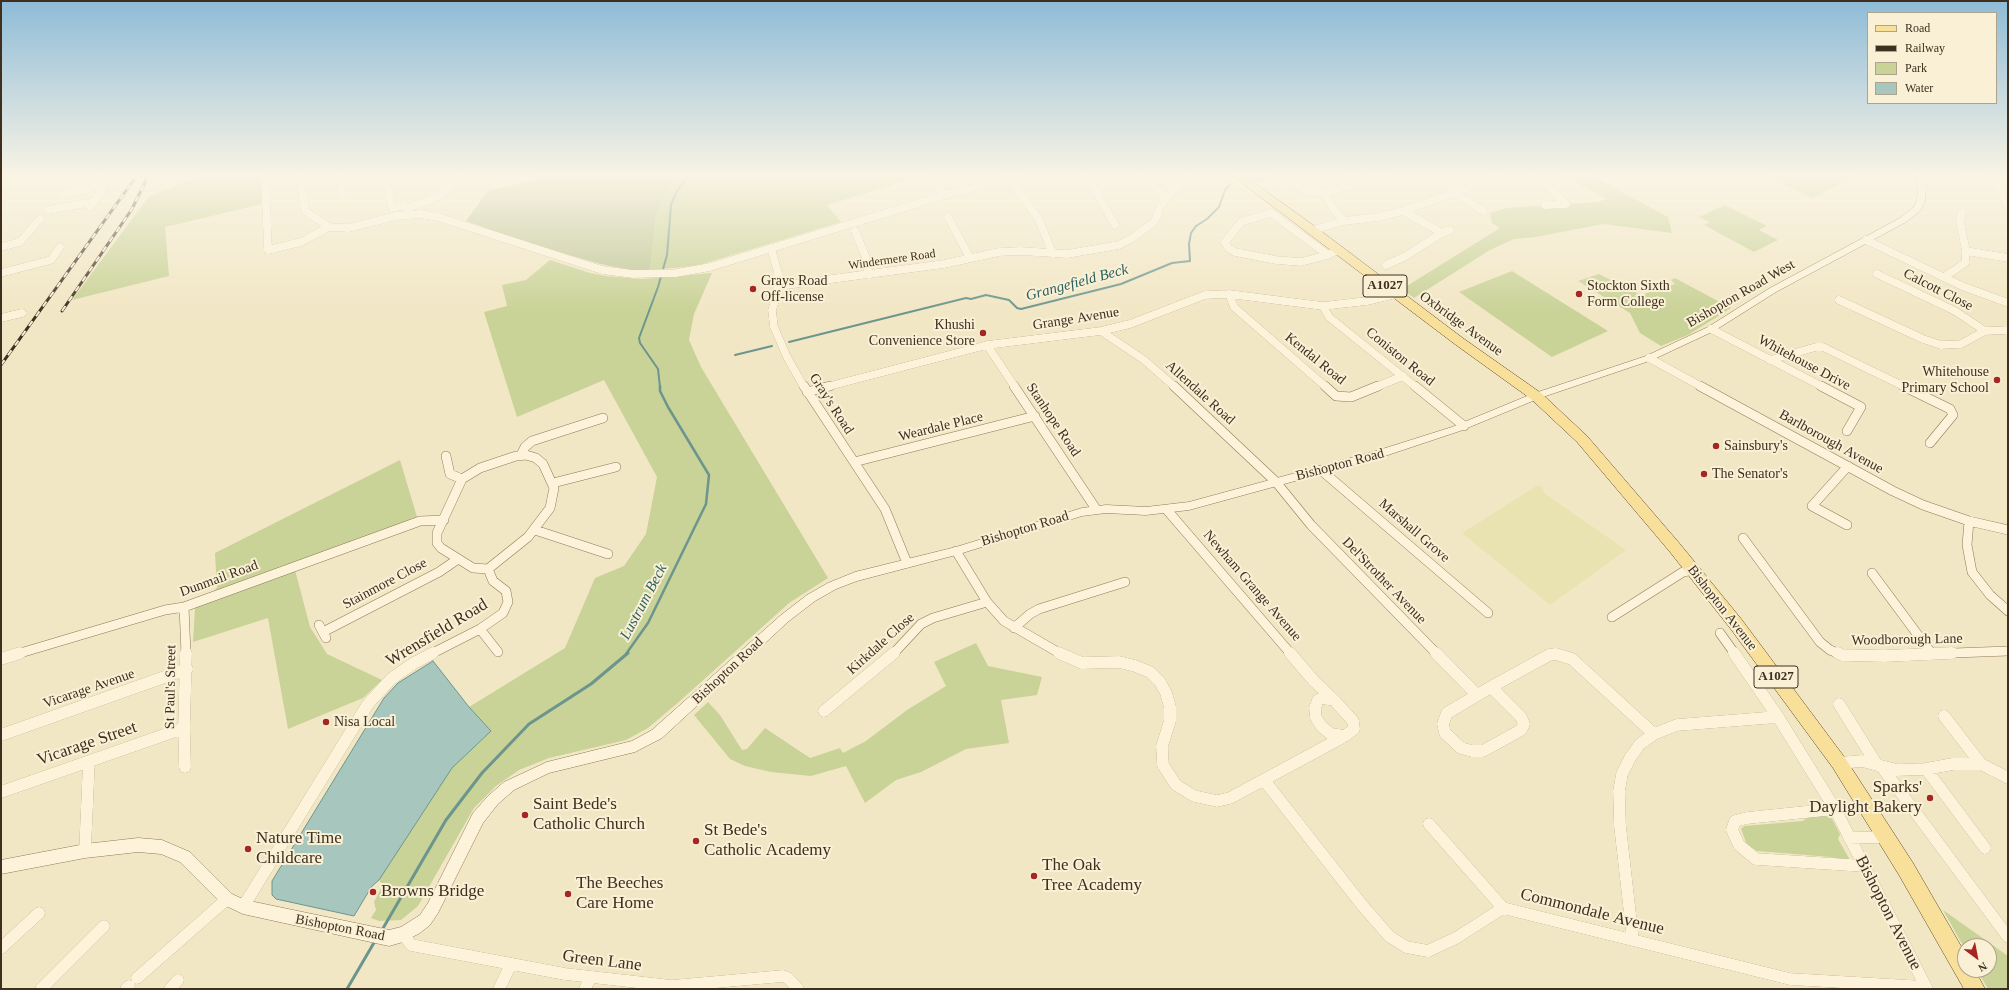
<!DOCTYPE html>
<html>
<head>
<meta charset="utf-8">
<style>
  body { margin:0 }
  #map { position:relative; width:2009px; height:990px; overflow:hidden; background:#f2e7c5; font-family:Georgia,serif }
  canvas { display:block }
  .frame { position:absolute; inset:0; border:2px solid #3e2f1e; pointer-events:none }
  .legend { position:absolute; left:1867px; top:12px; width:130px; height:92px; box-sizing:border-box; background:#f9f0d6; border:1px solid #aea38c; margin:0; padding:5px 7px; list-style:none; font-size:12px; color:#3e2f1e }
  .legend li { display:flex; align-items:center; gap:8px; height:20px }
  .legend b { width:20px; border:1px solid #aea38c }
  .north { position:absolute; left:1957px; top:938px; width:40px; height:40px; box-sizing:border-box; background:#f9f0d6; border:1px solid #aea38c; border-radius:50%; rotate:148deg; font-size:11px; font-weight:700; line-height:16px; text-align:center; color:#3e2f1e }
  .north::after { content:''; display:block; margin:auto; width:14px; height:18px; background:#a52722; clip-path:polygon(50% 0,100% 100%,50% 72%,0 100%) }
</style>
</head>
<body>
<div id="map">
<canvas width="2009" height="990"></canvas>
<div class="frame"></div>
<ul class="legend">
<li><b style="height:5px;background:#f8df9a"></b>Road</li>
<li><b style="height:5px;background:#3e2f1e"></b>Railway</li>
<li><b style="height:11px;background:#c9d297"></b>Park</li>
<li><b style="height:11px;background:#a7c6be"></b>Water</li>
</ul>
<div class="north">N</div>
</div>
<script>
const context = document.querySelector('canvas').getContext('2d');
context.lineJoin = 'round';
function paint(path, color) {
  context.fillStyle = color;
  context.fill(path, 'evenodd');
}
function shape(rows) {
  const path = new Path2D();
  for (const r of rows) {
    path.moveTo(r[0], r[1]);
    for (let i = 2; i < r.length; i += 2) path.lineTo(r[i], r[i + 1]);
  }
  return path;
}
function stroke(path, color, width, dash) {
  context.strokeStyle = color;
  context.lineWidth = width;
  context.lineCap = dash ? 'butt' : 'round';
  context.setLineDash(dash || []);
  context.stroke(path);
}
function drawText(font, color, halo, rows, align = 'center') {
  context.font = font + ' Georgia,serif';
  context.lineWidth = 4;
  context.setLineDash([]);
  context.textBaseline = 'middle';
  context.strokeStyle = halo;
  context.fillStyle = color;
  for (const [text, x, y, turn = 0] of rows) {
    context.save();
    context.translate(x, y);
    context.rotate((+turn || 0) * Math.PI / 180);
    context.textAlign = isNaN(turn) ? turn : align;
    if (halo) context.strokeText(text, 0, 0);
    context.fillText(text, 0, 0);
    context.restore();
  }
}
paint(shape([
  [1538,485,1543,488,1544,493,1626,550,1550,605,1462,533]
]), '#e9e3b1');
paint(shape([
  [198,174,260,174,263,204,165,227,169,276,72,300,149,196,198,177],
  [679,174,929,174,827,205,841,222,696,266,650,270,656,216,663,198],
  [1244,174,1282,174,1256,183],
  [1559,174,1589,174,1668,217,1672,233,1603,224,1536,237,1514,239,1490,250,1414,298,1402,289,1500,228,1492,223,1490,213,1507,208,1598,202,1607,199],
  [1775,174,1861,174,1812,198,1768,177],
  [1725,205,1767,226,1759,230,1778,240,1754,252,1704,225,1710,222,1699,217],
  [550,260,590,273,606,276,642,279,712,273,694,314,689,340,701,367,828,578,789,603,681,700,648,728,626,740,549,758,519,770,496,786,474,808,418,906,401,920,379,921,371,918,376,910,374,902,383,885,379,880,452,768,491,731,469,707,565,648,595,578,624,566,646,534,657,477,604,380,517,417,484,312,507,306,502,285,526,280],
  [1512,271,1608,331,1552,357,1459,292],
  [1599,274,1641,295,1675,284,1671,280,1675,278,1731,308,1688,335,1661,346,1640,333,1630,313,1578,281],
  [400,460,417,517,294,566,310,627,327,654,382,680,363,698,288,729,268,618,193,642,195,608,217,588,215,553],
  [976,643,988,666,1042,677,1037,695,1001,700,1009,743,966,749,921,772,896,780,865,803,846,766,811,776,771,772,745,766,730,759,694,715,708,702,720,715,742,750,747,749,765,728,810,758,840,748,843,753,866,741,907,710,946,686,934,662],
  [1830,815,1840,834,1838,839,1850,860,1838,860,1831,857,1757,851,1747,845,1741,829,1744,826,1803,821,1808,816],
  [1943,910,2008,956,2008,989,1988,989,1977,970,1989,970,1989,946,1965,946,1965,949]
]), '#c9d297');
paint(shape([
  [535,174,679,174,663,198,656,216,650,270,630,270,600,264,521,241,466,221,488,191,537,179]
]), '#bfc797');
const water = shape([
  [433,661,469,707,491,731,452,768,379,880,372,886,354,916,276,899,272,895,272,881,384,698,398,683,433,661]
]);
paint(water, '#a7c6be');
stroke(water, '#6c958d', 1);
stroke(shape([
  [789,342,966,298,971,299,986,295,1009,300,1017,308,1021,309,1121,284,1172,263,1190,261,1189,244,1191,233,1196,226,1207,219,1219,207,1225,190,1230,184],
  [735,355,772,346],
  [660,387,658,369,640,343,639,338,658,287,667,255,671,205,676,193,689,174]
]), '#6c958d', 2);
stroke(shape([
  [626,654,648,623,706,504,709,475,668,407,660,391,660,386]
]), '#6c958d', 2.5);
stroke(shape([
  [382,930,446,820,482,773,529,724,591,684,628,653],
  [347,989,375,941]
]), '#6c958d', 3);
const minorFar2 = shape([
  [265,174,268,250,301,242,329,227],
  [300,174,305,211,329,227,348,228,396,216,421,214,438,217,602,270,633,274,676,273,710,267,945,195,1023,174],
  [339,174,343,194],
  [385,174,392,208,404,205],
  [924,174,945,195],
  [1086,174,1115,225],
  [1351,174,1362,181],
  [1528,174,1549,187,1566,204,1545,205],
  [1963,174,2008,184],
  [1144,175,1166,198],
  [1997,182,2008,207],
  [1014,184,1039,220,1053,254],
  [1283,185,1293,183,1307,191,1324,193],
  [1455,193,1483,211],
  [62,195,102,185],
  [90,207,102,191,103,174],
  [48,210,93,202],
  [1403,211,1442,233,1450,230],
  [1962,212,1960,222,1966,251],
  [1271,213,1328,255,1301,262,1276,260,1235,252,1228,248,1225,242,1241,222,1271,213],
  [405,215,410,207,440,196,460,178,460,174],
  [948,217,970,258],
  [1344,221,1334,210,1324,193,1389,174],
  [1313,230,1344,221,1379,217,1403,211,1455,193,1501,174],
  [855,231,865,255,869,275],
  [1866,240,1962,286,2008,303],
  [1,247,20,242,40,219],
  [771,248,778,273,778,292,772,310,774,327,787,357,804,387],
  [1328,255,1338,250],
  [1386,265,1404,257,1442,233],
  [1,273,51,260,60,247],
  [1877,274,1955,311,1985,331],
  [1944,277,1965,263,1966,251,2008,258],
  [779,286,944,264,999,252,1021,251,1067,254,1119,245,1134,237,1155,221,1160,207,1166,198,1191,174],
  [1229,294,1234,307,1326,387],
  [1839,300,1923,339,1941,345,1961,344,1985,331,2008,330],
  [1323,306,1329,317,1416,387],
  [1,318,22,313],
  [1711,329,1823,387],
  [1101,331,1144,360,1175,387],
  [987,345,1015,387],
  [1649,358,1702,387],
  [1770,360,1816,347,1823,347,1905,387],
  [826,387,987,345,1101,331,1130,324,1205,295,1229,294,1323,306,1367,301,1396,294],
  [1376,387,1403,376]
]);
const minorFar1 = shape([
  [804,386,885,509,907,563],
  [1014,386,1096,509],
  [1174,386,1276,482,1311,525,1437,654],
  [1325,386,1336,396,1351,397,1378,386],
  [1415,386,1464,426],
  [1700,386,1893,491,1923,505,1969,521,2008,530],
  [1821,386,1861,407,1847,431],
  [1903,386,1950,409,1953,415,1930,443],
  [807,392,830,386],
  [521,455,525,447,532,441,603,418],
  [526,455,536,458,543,464,554,488,550,508,528,537,488,569,473,568,441,548,437,543,437,533,462,479,480,468,516,456,526,455],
  [446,456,450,474,462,479],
  [854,462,1035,416],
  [1321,470,1488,613],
  [553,483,616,467],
  [1167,510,1291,654],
  [1969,521,1967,545,1972,572,1990,595,2008,611],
  [1847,525,1812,506,1848,466],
  [535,530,608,554],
  [1743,538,1820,642,1830,650,1840,654],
  [956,551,987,602,1004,621,1061,654],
  [1872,573,1932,654],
  [184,607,186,654],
  [1612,617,1683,572,1693,570],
  [319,625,326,638],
  [1014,628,1030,614,1039,609,1125,582],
  [480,629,498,652],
  [323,632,439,572,458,559],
  [1720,633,1735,654],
  [17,654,165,610,184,607,420,521,444,520],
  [431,654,480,629,503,613,508,602,506,591,493,581,488,569],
  [893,654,921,624,933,618,987,602],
  [1554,654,1557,654],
  [1927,654,2008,651]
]);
const minor = shape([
  [1059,653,1082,663,1119,662,1135,666,1150,672,1160,682,1166,693,1170,707,1170,721,1162,746,1163,765,1176,785,1194,796,1217,801,1230,798,1345,736],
  [1290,653,1314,681,1334,700],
  [1436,653,1477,695],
  [1734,653,1778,717,1835,809,1927,989],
  [1838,653,1842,655,1884,656,1952,653],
  [1,659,20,653],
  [1491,687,1521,717,1524,724,1521,730,1483,751,1472,751,1461,748,1445,733,1443,724,1447,713,1491,687],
  [1491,687,1549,655,1556,654,1572,659,1654,734],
  [1323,698,1334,700,1353,721,1354,729,1345,736,1331,734,1322,727,1316,718,1315,708,1318,700,1323,698],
  [1839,704,1877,765],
  [824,711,894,653],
  [1944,716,1981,764],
  [1,735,187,669],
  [1839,763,1862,761,1897,770,1926,769,1953,764,1981,764,2008,778],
  [1881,766,2008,937],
  [185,767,184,728,186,653],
  [1926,769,1985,848],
  [1264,780,1362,905,1389,936,1406,947,1428,951,1456,938,1503,908,1790,979,1926,987],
  [1,792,184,728],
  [1835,809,1747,818,1735,821,1732,830,1739,845,1756,859,1865,866],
  [1429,824,1503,908],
  [1849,838,1887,837],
  [85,851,89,761],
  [243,907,368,704,391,679,414,663,433,653],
  [403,934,411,945,565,974,672,986,783,976,788,978,798,989],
  [1633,940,1620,826,1619,791,1622,774,1630,758,1640,744,1654,734,1677,725,1778,717],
  [1,948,39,913],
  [137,978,227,899],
  [41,989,104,926],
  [126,989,129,986],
  [170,989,178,980],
  [499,989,511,964],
  [585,989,590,978]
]);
const tertiary = shape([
  [1916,174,1924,174,1926,187,1925,200,1921,210,1906,222,1776,292,1714,331,1652,360,1540,398,1460,431,1379,458,1189,510,1146,515,1106,513,1082,516,956,555,857,581,836,589,815,601,789,621,662,738,635,752,549,773,514,790,498,804,483,823,438,913,430,925,420,933,403,942,389,946,243,914,222,904,180,862,161,854,138,852,85,858,1,874,1,860,85,844,138,838,162,840,190,852,232,894,245,900,389,930,401,927,420,915,428,903,473,813,488,796,504,782,547,762,632,741,652,730,781,615,807,595,828,583,855,572,956,547,1082,508,1106,505,1146,507,1189,502,1376,451,1452,427,1532,394,1646,356,1708,327,1770,288,1900,218,1914,207,1917,200,1918,187,1916,174]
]);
const primary = shape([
  [1230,174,1242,174,1317,228,1464,339,1541,393,1587,436,1680,544,1742,620,1845,758,1913,863,1965,953,1965,970,1975,970,1985,989,1964,989,1899,875,1833,768,1730,628,1670,552,1577,442,1531,399,1456,345,1230,174]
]);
stroke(minorFar2, '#907959', 8);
stroke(minorFar1, '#907959', 10);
stroke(minor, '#907959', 12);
stroke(tertiary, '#907959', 1);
stroke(primary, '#5d462d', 1);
stroke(minorFar2, '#fcf3da', 8);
stroke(minorFar1, '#fcf3da', 9);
stroke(minor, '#fcf3da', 12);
paint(tertiary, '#fcf3da');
paint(primary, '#f8df9a');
const rail = shape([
  [62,311,132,209,146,180],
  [1,365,138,174]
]);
stroke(rail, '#3e2f1e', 3);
stroke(rail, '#f9f0d6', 2, [6]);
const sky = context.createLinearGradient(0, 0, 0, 313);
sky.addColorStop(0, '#8ebbd7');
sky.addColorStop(0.56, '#f9f4e5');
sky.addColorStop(1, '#f9f4e500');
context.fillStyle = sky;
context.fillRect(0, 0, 2009, 313);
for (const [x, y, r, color] of [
  [753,289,4,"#a52722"],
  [1579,294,4,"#a52722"],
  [983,333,4,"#a52722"],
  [1997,380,4,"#a52722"],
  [1716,446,4,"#a52722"],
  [1704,474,4,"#a52722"],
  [326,722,4,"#a52722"],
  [1930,798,4,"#a52722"],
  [525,815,4,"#a52722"],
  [696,841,4,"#a52722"],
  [248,849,4,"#a52722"],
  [1034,876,4,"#a52722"],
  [373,892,4,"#a52722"],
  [568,894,4,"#a52722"]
]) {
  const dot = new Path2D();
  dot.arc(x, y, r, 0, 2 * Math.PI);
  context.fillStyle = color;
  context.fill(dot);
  stroke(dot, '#f9f0d6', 1.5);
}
drawText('12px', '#3e2f1e', '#f9f0d6', [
  ["Windermere Road",892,260,-8]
]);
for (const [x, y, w] of [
  [1385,286,44],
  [1776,677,44]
]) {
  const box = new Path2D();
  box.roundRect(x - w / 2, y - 11, w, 22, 3);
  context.fillStyle = '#f9f0d6';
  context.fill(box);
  stroke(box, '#3e2f1e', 1);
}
drawText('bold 13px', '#3e2f1e', null, [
  ["A1027",1385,286],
  ["A1027",1776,677]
]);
drawText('14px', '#3e2f1e', '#f9f0d6', [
  ["Grays Road",761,281],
  ["Off-license",761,297],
  ["Stockton Sixth",1587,286],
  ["Form College",1587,302],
  ["Khushi",975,325,"right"],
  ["Convenience Store",975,341,"right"],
  ["Whitehouse",1989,372,"right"],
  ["Primary School",1989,388,"right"],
  ["Sainsbury's",1724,446],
  ["The Senator's",1712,474],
  ["Nisa Local",334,722]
], 'left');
drawText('14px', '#3e2f1e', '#f9f0d6', [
  ["Calcott Close",1938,290,27],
  ["Bishopton Road West",1741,294,-30],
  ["Grange Avenue",1076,319,-9],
  ["Oxbridge Avenue",1461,324,36],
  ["Coniston Road",1400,357,39],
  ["Kendal Road",1315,359,39],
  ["Whitehouse Drive",1804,363,28],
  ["Allendale Road",1200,393,42],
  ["Gray's Road",831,404,57],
  ["Stanhope Road",1053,420,56],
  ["Weardale Place",941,427,-14],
  ["Barlborough Avenue",1831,442,29],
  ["Bishopton Road",1340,465,-15],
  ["Bishopton Road",1025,529,-17],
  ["Marshall Grove",1414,531,41],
  ["Dunmail Road",219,579,-20],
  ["Del'Strother Avenue",1384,581,46],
  ["Stainmore Close",385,584,-28],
  ["Newham Grange Avenue",1252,586,49],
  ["Bishopton Avenue",1722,608,52],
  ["Woodborough Lane",1907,640,-1],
  ["Kirkdale Close",881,644,-42],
  ["Bishopton Road",728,671,-43],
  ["St Paul's Street",171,687,-89],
  ["Vicarage Avenue",89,689,-19],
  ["Bishopton Road",340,928,11]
]);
drawText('italic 15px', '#2c605f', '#f9f0d6', [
  ["Grangefield Beck",1077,283,-15],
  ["Lustrum Beck",644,602,-62]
]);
drawText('17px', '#3e2f1e', '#f9f0d6', [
  ["Wrensfield Road",437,633,-31],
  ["Vicarage Street",87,744,-19],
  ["Commondale Avenue",1592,912,14],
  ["Bishopton Avenue",1888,913,63],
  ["Green Lane",602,961,7]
]);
drawText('17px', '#3e2f1e', '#f9f0d6', [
  ["Sparks'",1922,788,"right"],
  ["Daylight Bakery",1922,808,"right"],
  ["Saint Bede's",533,805],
  ["Catholic Church",533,825],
  ["St Bede's",704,831],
  ["Catholic Academy",704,851],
  ["Nature Time",256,839],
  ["Childcare",256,859],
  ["The Oak",1042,866],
  ["Tree Academy",1042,886],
  ["The Beeches",576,884],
  ["Care Home",576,904],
  ["Browns Bridge",381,892]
], 'left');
</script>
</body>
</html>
